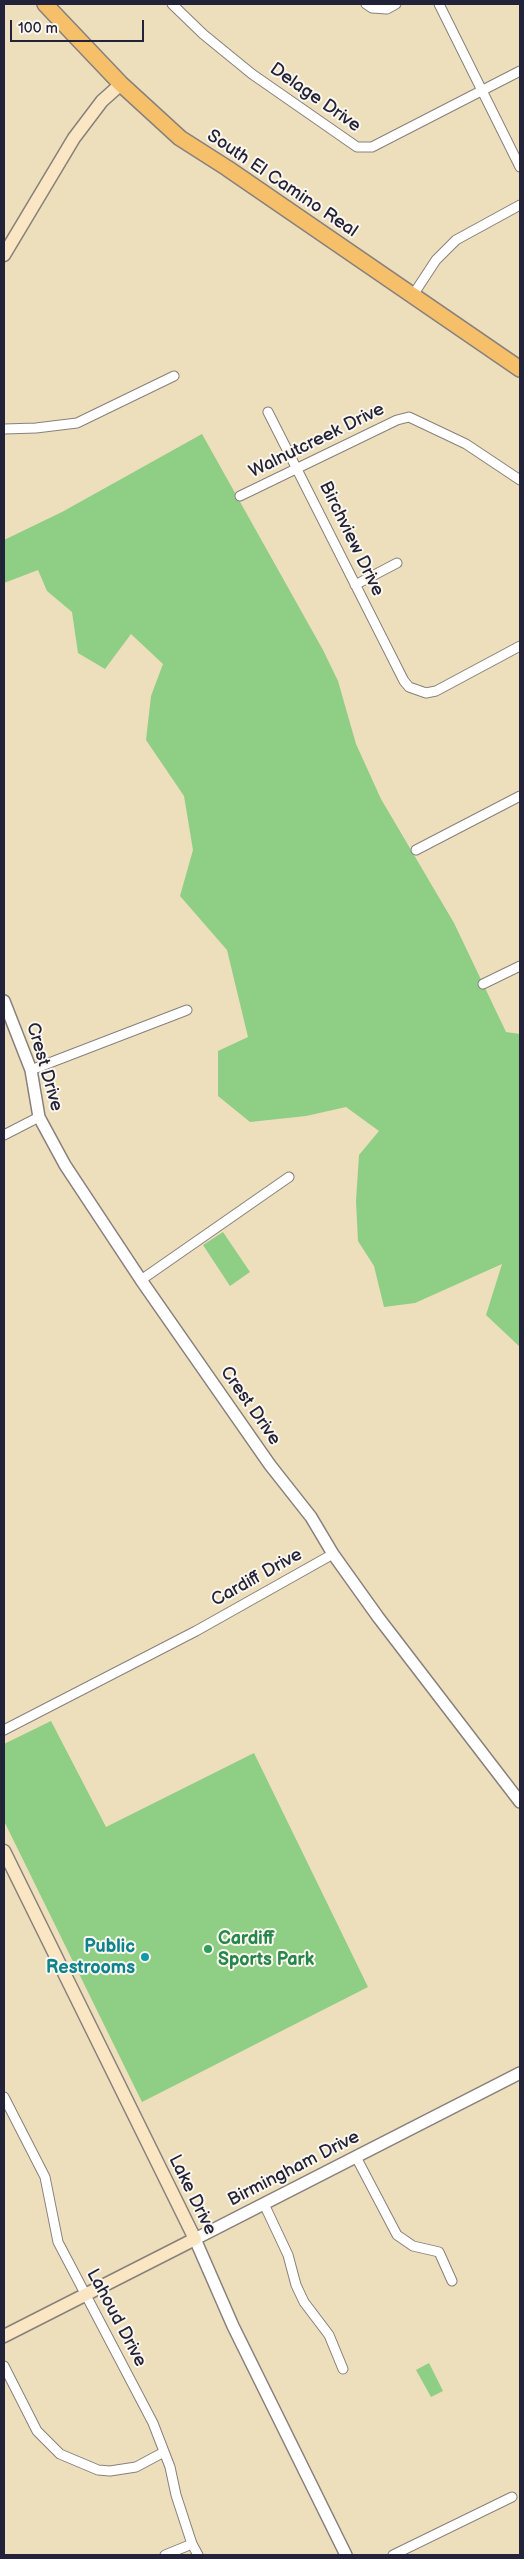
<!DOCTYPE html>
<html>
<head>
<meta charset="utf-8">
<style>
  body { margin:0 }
  #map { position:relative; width:524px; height:2559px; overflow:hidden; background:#eddebc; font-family:"Balsamiq Sans",sans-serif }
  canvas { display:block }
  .frame { position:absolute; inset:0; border:5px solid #22223b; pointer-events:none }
  .scale { position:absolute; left:10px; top:20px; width:134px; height:22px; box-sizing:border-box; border:2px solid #22223b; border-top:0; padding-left:6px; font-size:15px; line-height:18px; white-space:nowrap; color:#22223b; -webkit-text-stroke:4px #fbf7ec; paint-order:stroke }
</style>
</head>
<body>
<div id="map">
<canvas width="524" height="2559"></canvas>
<div class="frame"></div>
<div class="scale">100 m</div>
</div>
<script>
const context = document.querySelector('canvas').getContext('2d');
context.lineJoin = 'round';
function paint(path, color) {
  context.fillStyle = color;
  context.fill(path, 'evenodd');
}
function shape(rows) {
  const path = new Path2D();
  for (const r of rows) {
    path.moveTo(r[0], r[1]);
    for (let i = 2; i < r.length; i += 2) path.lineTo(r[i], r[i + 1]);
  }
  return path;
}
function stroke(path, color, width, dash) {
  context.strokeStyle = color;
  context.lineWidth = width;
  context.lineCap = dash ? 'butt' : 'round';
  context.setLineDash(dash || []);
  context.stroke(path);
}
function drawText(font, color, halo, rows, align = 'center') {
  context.font = font + ' "Balsamiq Sans",sans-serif';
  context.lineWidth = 4;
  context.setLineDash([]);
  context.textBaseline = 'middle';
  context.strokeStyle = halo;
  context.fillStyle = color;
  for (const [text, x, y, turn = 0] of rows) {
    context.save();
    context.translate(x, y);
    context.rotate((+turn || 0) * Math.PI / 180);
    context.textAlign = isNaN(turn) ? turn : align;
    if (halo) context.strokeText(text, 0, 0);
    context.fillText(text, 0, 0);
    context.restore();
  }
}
paint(shape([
  [202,434,323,650,338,681,356,744,381,799,454,923,506,1032,520,1034,520,1347,486,1315,502,1264,415,1303,384,1307,374,1266,358,1241,356,1201,359,1155,379,1131,346,1107,306,1116,250,1122,218,1096,218,1051,248,1037,227,950,180,896,193,850,184,796,146,740,151,696,163,664,131,634,105,669,78,653,72,612,47,591,38,570,4,583,4,540,62,512],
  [223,1232,250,1272,230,1286,203,1245],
  [51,1721,106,1827,254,1753,368,1987,142,2102,4,1821,4,1744],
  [429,2363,443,2391,431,2397,416,2370]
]), '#8ece85');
const minor = shape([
  [172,4,203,34,252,74,357,147,372,147,520,71],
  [366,4,372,8,387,9,396,4],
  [439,4,520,167],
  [413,295,436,260,456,240,520,205],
  [268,412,404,681,409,687,426,693,436,691,520,646],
  [4,429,36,428,77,423,174,376],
  [240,496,397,420,409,417,466,444,520,480],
  [355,585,397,563],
  [416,850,520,796],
  [483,984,520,966],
  [31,1070,187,1010],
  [4,1135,39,1117],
  [141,1280,289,1177],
  [4,1730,196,1631,333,1554],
  [4,2097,45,2177,58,2242,153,2423,170,2467,176,2495,192,2544,198,2555],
  [356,2157,397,2235,413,2246,439,2252,452,2281],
  [264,2204,288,2255,296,2285,304,2302,329,2335,343,2369],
  [4,2366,37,2431,60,2454,98,2470,110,2471,136,2467,164,2452],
  [165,2555,192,2544],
  [393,2555,512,2497]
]);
const tertiary = shape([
  [4,1001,31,1070,39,1117,65,1165,141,1280,270,1465,311,1517,333,1554,378,1617,520,1802],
  [346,2555,233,2326,195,2239,520,2073]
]);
const secondary = shape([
  [4,255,74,138,102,101,121,84],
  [4,1851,195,2239,4,2336]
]);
const primary = shape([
  [45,4,121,84,180,138,227,168,520,369]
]);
stroke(minor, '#88807c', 11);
stroke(tertiary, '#88807c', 14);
stroke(secondary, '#88807c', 15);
stroke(primary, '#88807c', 18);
stroke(minor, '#fff', 9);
stroke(tertiary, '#fff', 11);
stroke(secondary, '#fbe6c4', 12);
stroke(primary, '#f6c06b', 15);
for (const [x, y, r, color] of [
  [208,1949,5,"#2e9e5b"],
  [145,1957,5,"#0f9aa8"]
]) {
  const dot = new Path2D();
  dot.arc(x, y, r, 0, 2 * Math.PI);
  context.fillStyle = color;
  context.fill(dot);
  stroke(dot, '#fbf7ec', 2);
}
drawText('18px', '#22223b', '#fbf7ec', [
  ["Delage Drive",315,98,35],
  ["South El Camino Real",282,184,34],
  ["Walnutcreek Drive",317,441,-26],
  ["Birchview Drive",351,539,64],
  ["Crest Drive",44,1067,74],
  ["Crest Drive",250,1406,55],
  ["Cardiff Drive",257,1578,-29],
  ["Birmingham Drive",294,2169,-27],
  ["Lake Drive",192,2195,64],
  ["Lahoud Drive",116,2318,62]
]);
drawText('bold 18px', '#27864d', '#fbf7ec', [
  ["Cardiff",218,1939],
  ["Sports Park",218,1960]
], 'left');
drawText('bold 18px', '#0d838f', '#fbf7ec', [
  ["Public",135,1947],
  ["Restrooms",135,1968]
], 'right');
</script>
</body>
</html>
